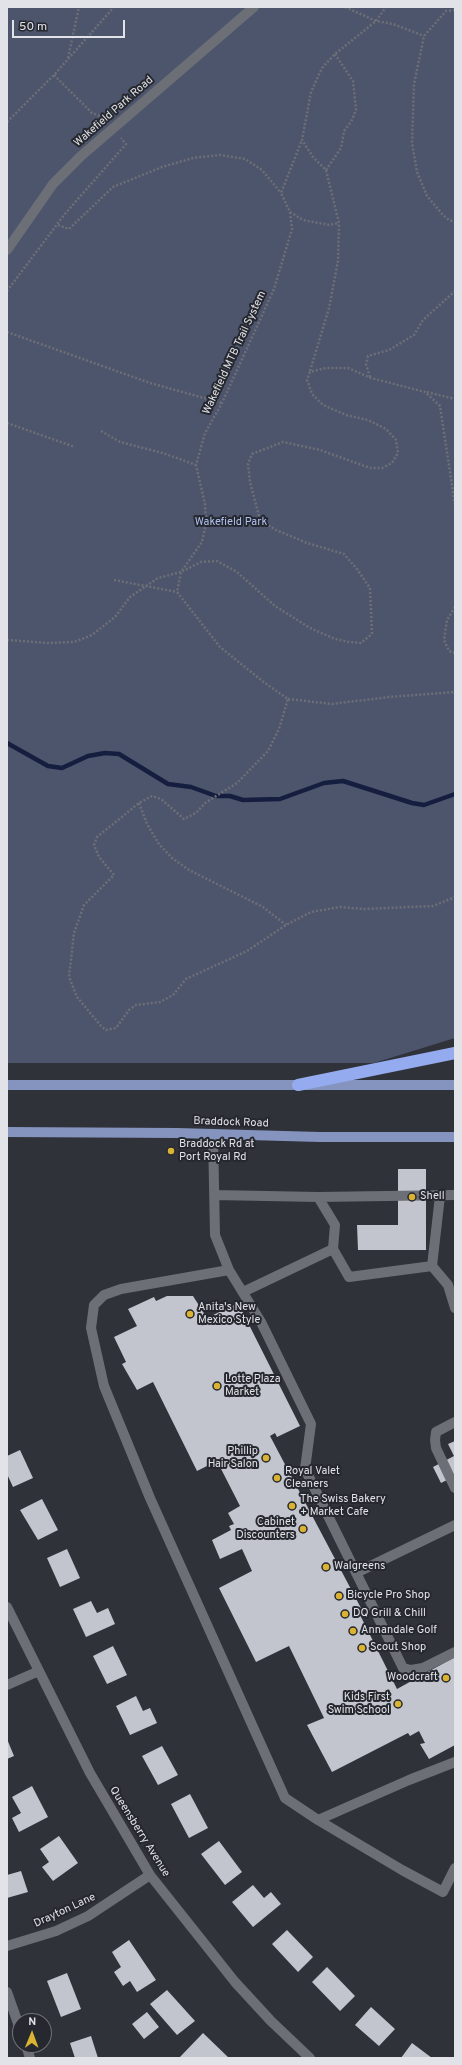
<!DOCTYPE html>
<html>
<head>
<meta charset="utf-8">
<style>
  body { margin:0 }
  #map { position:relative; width:462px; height:2065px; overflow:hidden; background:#303239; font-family:Overpass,sans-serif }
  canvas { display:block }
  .frame { position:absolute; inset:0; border:8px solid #e2e3e8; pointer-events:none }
  .north { position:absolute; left:12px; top:2013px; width:40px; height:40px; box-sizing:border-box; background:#26282f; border:1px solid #717379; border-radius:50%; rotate:1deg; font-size:11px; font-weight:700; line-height:16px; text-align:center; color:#e2e3e8 }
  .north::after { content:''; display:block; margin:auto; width:14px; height:18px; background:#dab333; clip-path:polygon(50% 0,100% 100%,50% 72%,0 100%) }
  .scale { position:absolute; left:12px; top:20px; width:113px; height:18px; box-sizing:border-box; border:2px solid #e2e3e8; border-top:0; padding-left:5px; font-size:12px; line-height:14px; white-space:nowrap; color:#e2e3e8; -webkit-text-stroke:3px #26282f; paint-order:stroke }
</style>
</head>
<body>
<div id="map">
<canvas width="462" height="2065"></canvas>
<div class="frame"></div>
<div class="north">N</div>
<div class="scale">50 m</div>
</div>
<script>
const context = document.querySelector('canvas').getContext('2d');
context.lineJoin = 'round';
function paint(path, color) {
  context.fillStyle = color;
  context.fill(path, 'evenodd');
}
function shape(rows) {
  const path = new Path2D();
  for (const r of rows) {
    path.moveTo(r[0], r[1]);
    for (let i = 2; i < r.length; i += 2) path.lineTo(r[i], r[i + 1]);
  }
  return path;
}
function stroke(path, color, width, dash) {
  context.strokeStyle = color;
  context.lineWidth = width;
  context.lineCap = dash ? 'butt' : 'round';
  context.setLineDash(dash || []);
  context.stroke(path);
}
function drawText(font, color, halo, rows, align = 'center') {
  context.font = font + ' Overpass,sans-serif';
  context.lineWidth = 4;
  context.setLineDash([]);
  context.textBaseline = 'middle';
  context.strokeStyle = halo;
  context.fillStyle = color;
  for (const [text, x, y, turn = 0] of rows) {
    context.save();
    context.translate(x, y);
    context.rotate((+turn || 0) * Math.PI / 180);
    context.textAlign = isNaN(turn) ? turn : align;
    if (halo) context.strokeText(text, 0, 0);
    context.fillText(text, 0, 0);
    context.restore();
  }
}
paint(shape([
  [7,7,455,7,455,1038,374,1063,7,1063]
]), '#4d556d');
stroke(shape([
  [7,743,48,766,62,768,88,756,105,753,119,754,168,784,191,787,216,796,230,796,243,800,280,799,324,783,343,781,412,803,424,805,455,794]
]), '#161e3f', 4.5);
paint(shape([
  [398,1169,426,1169,426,1250,358,1250,357,1225,398,1225],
  [167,1296,193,1296,207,1318,238,1303,300,1426,277,1437,275,1433,270,1436,362,1610,358,1611,397,1689,455,1657,455,1745,429,1759,420,1744,425,1743,419,1731,410,1736,408,1733,332,1772,307,1725,324,1718,289,1646,256,1662,219,1588,252,1571,242,1549,220,1559,212,1540,231,1530,229,1526,234,1524,228,1513,240,1506,217,1461,197,1471,153,1382,137,1390,122,1364,126,1362,114,1337,137,1326,128,1309,154,1297,156,1301],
  [455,1441,455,1476,441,1483,433,1467,454,1456,448,1444],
  [20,1450,33,1478,13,1487,7,1474,7,1456],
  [42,1499,58,1530,38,1540,20,1510],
  [67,1549,80,1578,60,1587,47,1558],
  [91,1601,97,1613,108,1608,115,1624,86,1637,73,1609],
  [113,1646,127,1675,107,1684,93,1656],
  [136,1696,143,1711,150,1708,157,1723,130,1735,116,1706],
  [7,1739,14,1756,7,1759],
  [162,1746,178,1775,158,1785,142,1756],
  [32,1786,48,1817,19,1832,12,1818,21,1813,12,1797],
  [190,1794,208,1828,189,1838,171,1804],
  [59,1836,78,1863,53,1881,42,1867,49,1862,40,1849],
  [219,1841,242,1872,225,1885,201,1854],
  [21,1871,28,1892,7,1898,7,1875],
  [253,1885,264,1898,271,1892,281,1904,253,1927,232,1902],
  [287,1930,313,1957,298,1972,272,1944],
  [129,1940,156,1980,137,1992,130,1981,123,1986,114,1972,121,1967,112,1952],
  [327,1967,355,1996,340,2011,312,1982],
  [67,1973,81,2009,61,2017,47,1981],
  [167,1990,195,2021,177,2035,150,2004],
  [371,2007,395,2029,379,2046,355,2025],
  [147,2012,159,2027,144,2039,132,2024],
  [203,2033,229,2058,179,2058],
  [91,2036,98,2058,75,2058,70,2043],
  [412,2043,432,2058,401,2058]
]), '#c2c5cd');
stroke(shape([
  [345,7,376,21,393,24,424,36],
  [455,10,446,11,424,36,414,84,412,143,417,172,427,196,443,215,449,220,455,222],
  [68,58,79,7],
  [54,75,92,113,106,118],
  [7,122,54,75,114,7],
  [326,170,341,148,344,131,351,122,356,110,353,81,335,54],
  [290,212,303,220,329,225,339,223],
  [58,225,69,229,113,187,162,167,193,158,220,155,245,159,262,170,281,193],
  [7,291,64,215,126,144,121,138],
  [7,332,150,383,222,403],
  [310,371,329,308,338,261,339,223,326,170,313,157,302,140,311,92,322,68,335,54,376,21,386,7],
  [370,377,366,364,368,356,389,350,414,335,423,320,455,291],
  [427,392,455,399],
  [7,423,75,447],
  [101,431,120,442,163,453,196,465],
  [455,505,440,406,425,392,371,378,348,368,326,368,310,372,307,380,312,394,323,405,346,415,368,420,386,429,396,440,398,453,392,463,382,468,370,468,320,450,283,442,252,454,248,464,250,482,260,520,276,530,307,543,344,554,357,569,370,588,372,634,361,643,349,642,335,639,310,628,275,606,237,572,217,561,201,562,181,572,177,592,220,647,265,683,288,699,279,729,268,751,237,783,205,803,196,813,184,819,161,799,152,796,139,803,97,837,94,845,99,857,114,875,84,905,74,933,69,977,77,997,101,1026,106,1030,116,1028,129,1010,136,1005,160,1002,173,995,186,979,247,951,286,925,311,912,340,907,364,909,433,906,455,897],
  [114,580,177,592],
  [455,607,447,620,444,640,449,651,455,653],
  [7,640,48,643,74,642,92,635,115,617,130,597,158,578,181,572,202,542,206,523,205,504,196,465,205,433,222,403,274,289,292,229,290,212,281,193,302,140],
  [288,699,332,704,389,697,455,692],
  [139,803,147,824,159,844,172,858,189,870,263,907,286,925]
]), '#6e6f76', 2.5, [2, 2]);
stroke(shape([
  [7,250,53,184,81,156,254,7],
  [213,1135,215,1235,229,1270,261,1322,311,1424,305,1469,403,1668,411,1670,423,1668,455,1652],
  [214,1195,318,1197,455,1195],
  [318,1197,335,1225,333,1249,349,1277,432,1266,448,1285,455,1308],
  [432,1266,440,1196],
  [229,1270,121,1289,104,1295,94,1305,91,1328,104,1386,150,1498,285,1798,318,1820,409,1780,455,1762],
  [243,1292,333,1249],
  [455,1422,436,1432,435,1440,436,1448,455,1488],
  [356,1573,455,1525],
  [7,1607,90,1773,150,1875,235,1982,270,2020,310,2058],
  [7,1685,39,1671],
  [318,1820,402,1870,443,1892,455,1868],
  [7,1946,56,1931,88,1916,150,1875],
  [7,1992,20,2029],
  [26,2045,30,2058]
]), '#6d6f77', 10);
stroke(shape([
  [7,1085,455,1085],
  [7,1132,177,1133,320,1137,455,1137]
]), '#8593bf', 10);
stroke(shape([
  [298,1085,455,1053]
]), '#95abef', 12);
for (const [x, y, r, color] of [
  [171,1151,4,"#dab333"],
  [412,1197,4,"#dab333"],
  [190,1314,4,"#dab333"],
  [217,1386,4,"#dab333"],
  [266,1458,4,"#dab333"],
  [277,1478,4,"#dab333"],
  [292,1506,4,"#dab333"],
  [303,1529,4,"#dab333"],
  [326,1567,4,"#dab333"],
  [339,1596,4,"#dab333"],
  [345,1614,4,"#dab333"],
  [353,1631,4,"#dab333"],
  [362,1648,4,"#dab333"],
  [446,1678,4,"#dab333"],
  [398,1704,4,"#dab333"]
]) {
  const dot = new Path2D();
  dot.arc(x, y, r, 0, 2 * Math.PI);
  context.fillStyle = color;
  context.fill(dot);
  stroke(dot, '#26282f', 1.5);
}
drawText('11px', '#e2e3e8', '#26282f', [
  ["Wakefield Park Road",114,112,-41],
  ["Wakefield MTB Trail System",235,353,-65],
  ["Braddock Road",231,1123,2],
  ["Queensberry Avenue",139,1832,58],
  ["Drayton Lane",65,1911,-25]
]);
drawText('11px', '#b0c1f3', '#26282f', [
  ["Wakefield Park",231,523]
]);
drawText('11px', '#e2e3e8', '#26282f', [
  ["Braddock Rd at",179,1145],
  ["Port Royal Rd",179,1158],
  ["Shell",420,1197],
  ["Anita's New",198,1308],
  ["Mexico Style",198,1321],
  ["Lotte Plaza",225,1380],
  ["Market",225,1393],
  ["Phillip",258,1452,"right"],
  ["Hair Salon",258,1465,"right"],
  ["Royal Valet",285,1472],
  ["Cleaners",285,1485],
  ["The Swiss Bakery",300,1500],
  ["+ Market Cafe",300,1513],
  ["Cabinet",295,1523,"right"],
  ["Discounters",295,1536,"right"],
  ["Walgreens",334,1567],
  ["Bicycle Pro Shop",347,1596],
  ["DQ Grill & Chill",353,1614],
  ["Annandale Golf",361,1631],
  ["Scout Shop",370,1648],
  ["Woodcraft",438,1678,"right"],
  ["Kids First",390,1698,"right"],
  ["Swim School",390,1711,"right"]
], 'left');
</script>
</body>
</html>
